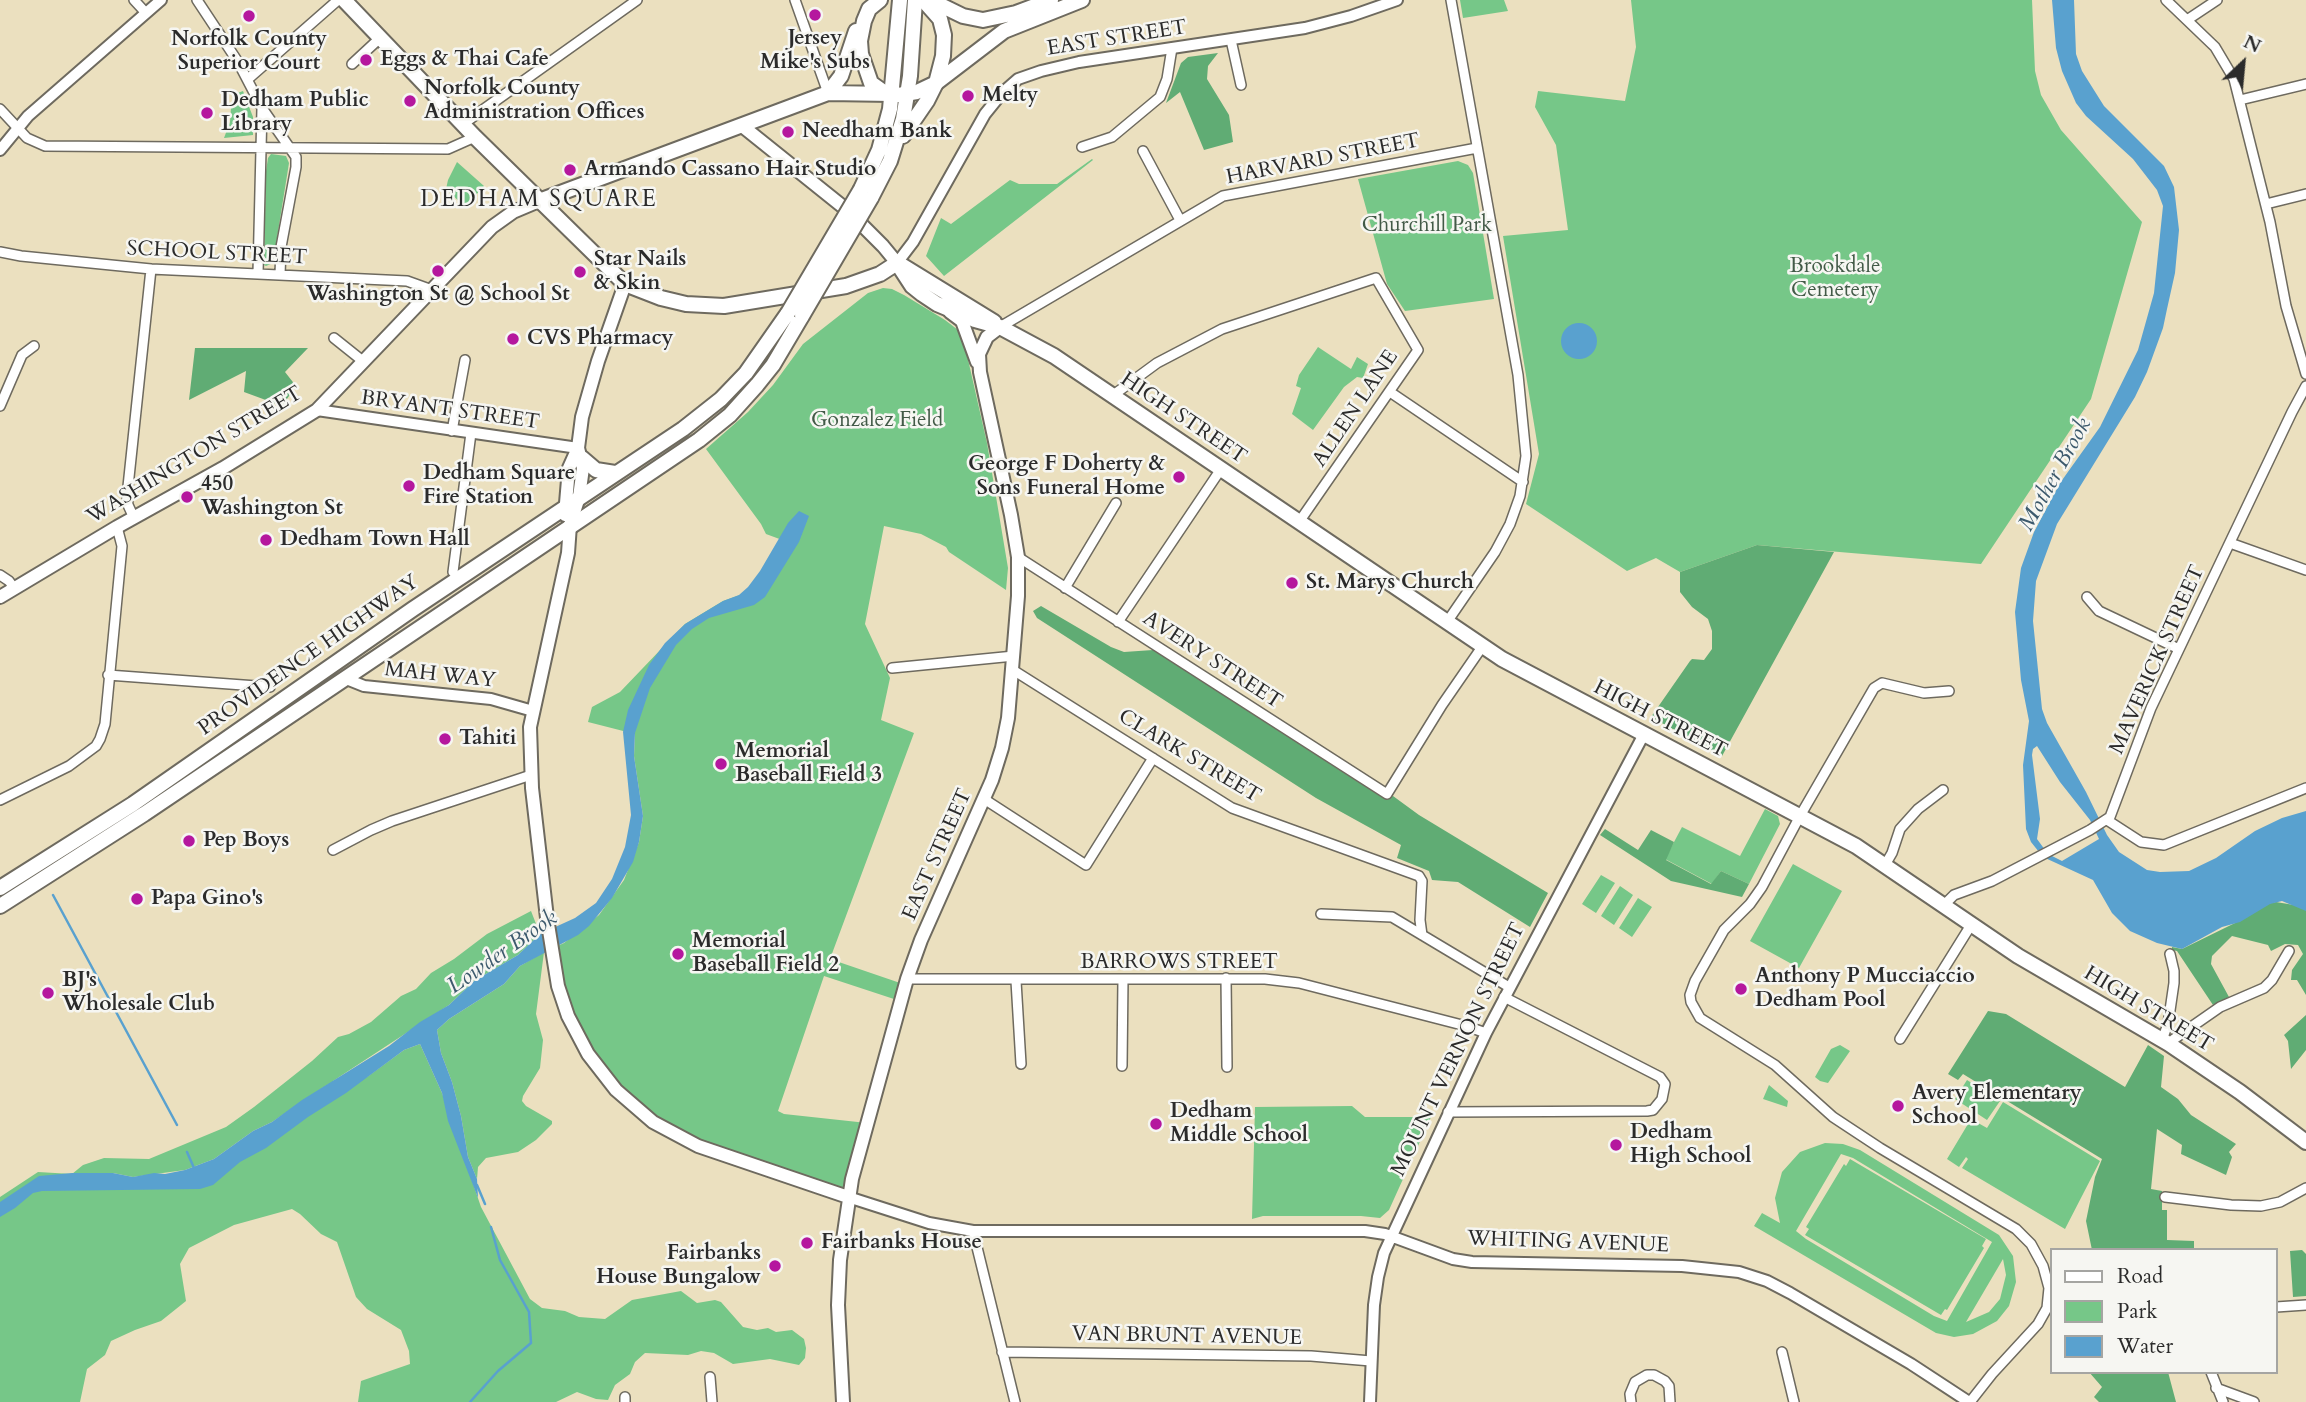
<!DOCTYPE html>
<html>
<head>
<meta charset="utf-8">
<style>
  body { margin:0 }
  #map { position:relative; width:2306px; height:1402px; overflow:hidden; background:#ebe0bf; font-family:Cardo,serif }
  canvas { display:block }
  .legend { position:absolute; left:2050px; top:1248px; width:228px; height:126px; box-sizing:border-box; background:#f6f6f2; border:2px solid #a5a5a2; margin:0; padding:9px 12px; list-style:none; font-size:21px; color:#2b2b2b }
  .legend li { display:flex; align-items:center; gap:14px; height:35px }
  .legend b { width:35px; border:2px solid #a5a5a2 }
  .north { position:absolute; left:2208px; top:28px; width:70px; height:70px; -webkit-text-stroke:5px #f6f6f2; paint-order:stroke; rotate:26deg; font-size:19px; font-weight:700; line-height:28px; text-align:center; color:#2b2b2b }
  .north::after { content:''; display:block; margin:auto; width:24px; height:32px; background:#2b2b2b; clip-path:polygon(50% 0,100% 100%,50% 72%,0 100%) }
</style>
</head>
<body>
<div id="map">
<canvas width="2306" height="1402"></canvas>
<ul class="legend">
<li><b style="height:9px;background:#fff"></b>Road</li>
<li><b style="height:19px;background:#76c788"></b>Park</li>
<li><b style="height:19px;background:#59a1cf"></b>Water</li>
</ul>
<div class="north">N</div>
</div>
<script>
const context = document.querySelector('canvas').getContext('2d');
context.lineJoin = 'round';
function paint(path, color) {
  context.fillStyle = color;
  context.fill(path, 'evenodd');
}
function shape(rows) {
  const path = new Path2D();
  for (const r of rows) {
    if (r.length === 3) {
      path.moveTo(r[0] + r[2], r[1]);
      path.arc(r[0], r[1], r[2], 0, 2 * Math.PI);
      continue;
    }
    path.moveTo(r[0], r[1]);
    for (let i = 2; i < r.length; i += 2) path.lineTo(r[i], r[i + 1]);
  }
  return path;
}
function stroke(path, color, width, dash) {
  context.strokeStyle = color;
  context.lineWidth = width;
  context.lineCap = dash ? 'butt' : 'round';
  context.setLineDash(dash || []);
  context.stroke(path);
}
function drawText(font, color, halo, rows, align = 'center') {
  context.font = font + ' Cardo,serif';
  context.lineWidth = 5;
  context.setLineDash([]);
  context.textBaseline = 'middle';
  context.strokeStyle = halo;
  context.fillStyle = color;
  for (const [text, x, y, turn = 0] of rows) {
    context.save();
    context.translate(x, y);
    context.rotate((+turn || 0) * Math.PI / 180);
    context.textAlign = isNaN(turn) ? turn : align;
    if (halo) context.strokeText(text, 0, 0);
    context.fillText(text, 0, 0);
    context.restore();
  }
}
paint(shape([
  [1460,0,1504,0,1508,11,1463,18],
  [1631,0,2032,0,2035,71,2041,95,2061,130,2142,222,2091,399,1981,564,1757,545,1680,572,1656,558,1627,571,1526,504,1539,454,1503,236,1568,230,1556,145,1535,107,1538,91,1625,101,1636,47],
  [243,91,253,117,253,135,224,138,230,122,231,107,234,107,235,94],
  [271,154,286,156,289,163,273,263,266,266,264,265,266,171,268,158],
  [1092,159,1093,160,944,276,926,256,941,218,951,224,1010,180,1019,184,1057,184],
  [1458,161,1468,165,1473,173,1494,299,1405,311,1387,284,1358,179],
  [457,162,484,186,465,207,446,189,448,180],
  [883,288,892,289,904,295,945,320,962,333,987,443,1008,568,1006,590,949,552,946,547,921,534,884,526,865,624,890,678,881,720,914,733,830,959,906,985,900,1001,824,976,778,1111,784,1114,867,1123,848,1197,667,1131,588,1054,551,949,564,943,599,915,624,880,639,842,643,816,634,756,635,734,588,722,592,707,620,692,685,624,723,601,771,584,793,544,766,534,761,524,706,449,748,412,773,385,803,344,868,293],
  [1318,347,1351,369,1357,357,1368,364,1363,378,1357,377,1344,387,1313,430,1292,414,1301,388,1296,386,1299,375],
  [1765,809,1778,816,1780,824,1749,884,1721,871,1712,884,1665,859,1682,827,1740,856],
  [1793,864,1842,891,1799,968,1750,941],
  [1601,875,1615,883,1596,913,1582,904],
  [1620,886,1633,895,1614,925,1601,916],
  [1638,898,1652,907,1632,937,1619,928],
  [531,911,540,934,518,955,474,981,449,1005,333,1081,367,1077,404,1050,420,1044,442,1093,481,1207,530,1299,542,1308,565,1311,579,1317,605,1319,632,1300,681,1291,697,1303,715,1300,721,1302,743,1327,757,1330,768,1328,776,1332,792,1330,804,1339,806,1348,805,1358,799,1365,770,1359,733,1364,714,1353,701,1351,688,1355,645,1353,635,1362,630,1374,615,1385,608,1400,596,1399,577,1392,556,1402,358,1402,361,1381,410,1364,409,1351,401,1330,367,1309,356,1297,337,1242,321,1234,300,1214,292,1209,234,1225,189,1248,180,1264,186,1301,161,1321,135,1330,111,1341,105,1355,87,1369,80,1402,0,1402,0,1197,38,1172,72,1174,83,1165,104,1158,149,1159,226,1127,254,1107,312,1061,338,1037,349,1034,371,1022,401,996,416,989,431,973,454,959,487,934],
  [330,1083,191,1183,75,1174,113,1173,133,1177,185,1170,214,1159,253,1131,272,1122],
  [544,952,536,1014,543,1040,540,1068,523,1096,522,1101,526,1106,552,1121,552,1124,536,1140,518,1152,486,1158,478,1167,477,1179,468,1157,461,1116,452,1082,441,1053,437,1030,449,1019,504,984,520,966],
  [1840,1045,1850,1051,1828,1083,1820,1081,1815,1077,1831,1049],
  [1967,1080,2000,1101,1987,1120,1955,1099],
  [1769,1085,1788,1101,1787,1107,1763,1099],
  [2003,1102,2100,1161,2065,1229,1962,1168,1968,1159,1966,1157,1959,1167,1947,1159,1971,1119,1987,1128],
  [1352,1106,1365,1117,1431,1117,1389,1210,1380,1218,1361,1216,1263,1216,1252,1219,1255,1107],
  [1825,1143,1843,1144,1860,1150,1999,1235,2013,1256,2016,1282,2009,1306,1997,1321,1973,1334,1954,1337,1936,1333,1754,1226,1762,1213,1780,1223,1775,1198,1782,1172,1800,1152],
  [1841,1154,1853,1158,1992,1242,1947,1321,1934,1316,1806,1239,1796,1231],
  [2003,1259,2006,1275,2000,1299,1989,1312,1966,1322],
  [1850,1159,1986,1239,1982,1246,1984,1248,1947,1310,1945,1309,1941,1315,1805,1235,1809,1229,1806,1227,1844,1164,1846,1166]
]), '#76c788');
paint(shape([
  [1218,53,1208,66,1207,79,1229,115,1233,142,1204,150,1180,92,1166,103,1181,63,1188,57],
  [195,348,308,348,285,372,296,386,282,406,244,392,246,371,189,400],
  [1757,545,1834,552,1722,756,1651,717,1690,661,1692,659,1704,660,1712,649,1712,631,1708,619,1692,607,1680,592,1680,572],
  [1041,606,1111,647,1124,652,1153,650,1377,794,1388,798,1393,796,1419,815,1548,893,1530,927,1458,882,1432,880,1429,871,1397,858,1401,845,1316,798,1037,618,1033,611],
  [1605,829,1638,850,1651,830,1674,842,1666,860,1711,884,1721,871,1749,884,1742,897,1671,881,1600,835],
  [2276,902,2306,907,2306,995,2297,980,2291,980,2292,970,2303,954,2298,945,2285,944,2271,951,2268,945,2232,936,2212,956,2211,964,2229,997,2213,1005,2177,951,2172,950,2172,947,2182,949,2235,923,2262,905],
  [1988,1011,2006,1014,2125,1087,2148,1045,2164,1056,2161,1087,2178,1099,2191,1115,2236,1144,2229,1152,2232,1157,2226,1175,2181,1154,2182,1145,2157,1129,2151,1189,2162,1191,2162,1210,2167,1210,2167,1240,2194,1241,2194,1250,2092,1250,2086,1221,2095,1177,2102,1159,1963,1074,1958,1080,1948,1074],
  [2306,1015,2306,1050,2291,1069,2288,1041,2284,1035],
  [2302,1250,2306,1254,2306,1296,2293,1297,2290,1251],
  [2089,1372,2168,1372,2176,1402,2099,1402,2094,1397,2102,1387]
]), '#60ac74');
paint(shape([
  [2052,0,2074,0,2076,54,2082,71,2104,106,2164,166,2174,187,2179,230,2175,273,2167,309,2163,328,2147,372,2135,397,2057,524,2036,581,2033,621,2042,709,2047,723,2086,792,2107,835,2119,852,2147,870,2160,872,2189,871,2216,858,2255,831,2282,818,2306,811,2306,911,2282,901,2270,904,2240,922,2222,927,2182,949,2157,943,2130,931,2112,913,2093,880,2043,857,2031,842,2026,829,2023,765,2029,721,2021,680,2015,612,2021,568,2034,532,2060,483,2100,427,2138,350,2154,293,2163,206,2157,190,2133,159,2086,116,2076,103,2062,71,2056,48],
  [2037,746,2060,782,2090,820,2099,839,2062,861,2048,854,2037,839,2040,819,2032,755,2033,749],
  [1579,341,18],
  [799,511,809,516,799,542,765,597,754,605,709,618,692,629,676,645,650,688,635,733,634,756,643,816,639,842,633,862,612,898,589,926,578,935,520,966,504,984,449,1019,437,1030,441,1053,452,1082,461,1116,468,1157,477,1179,478,1198,448,1121,442,1093,420,1044,404,1050,346,1093,308,1117,266,1148,240,1162,213,1185,200,1189,42,1191,33,1193,15,1208,0,1217,0,1202,39,1176,72,1173,113,1173,133,1177,154,1173,165,1174,185,1170,214,1159,253,1131,272,1122,302,1100,389,1046,420,1022,449,1005,474,981,518,955,540,934,575,918,596,903,612,879,625,847,631,815,623,732,628,710,649,665,665,643,685,624,723,601,739,595,748,587,760,571,788,523]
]), '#59a1cf');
stroke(shape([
  [53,895,177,1125],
  [187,1152,194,1168],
  [477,1185,485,1204],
  [470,1402,498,1371,531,1343,529,1312,500,1260,491,1227]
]), '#59a1cf', 2.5);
const minor = shape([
  [134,0,146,13],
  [197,0,238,62,262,108,296,157,296,167,281,247,280,275],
  [795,0,828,93],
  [2166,0,2215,47,2234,79,2270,222,2286,306,2306,374],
  [2187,20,2217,0],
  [1231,40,1241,85],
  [352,64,380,38],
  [248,79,338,0],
  [2240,100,2306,84],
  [0,109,27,138,45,146,448,149,475,137],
  [463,124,637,0],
  [1082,147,1112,137,1160,97,1167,79,1172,48],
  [1143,151,1180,220],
  [2266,204,2306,194],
  [0,252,21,256,151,269,407,281,432,290],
  [258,273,262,108],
  [1000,327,1223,196,1477,148],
  [334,338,364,362],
  [1390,392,1523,482],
  [1112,396,1157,363,1222,329,1376,278,1418,350,1299,522],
  [0,406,22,355,34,346],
  [452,431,465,360],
  [134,518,128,505,127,496,151,269],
  [2230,543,2306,570],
  [1018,557,1387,794,1442,705,1482,647],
  [453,572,471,433],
  [0,575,9,581,14,588],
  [1065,588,1116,503],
  [2087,597,2099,611,2179,649],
  [1118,622,1221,469],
  [1447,622,1495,552,1510,524,1520,496,1526,456,1518,375,1451,0],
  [892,668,1014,656],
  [1013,670,1232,808,1419,876,1422,881,1420,920,1422,935],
  [108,675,270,687],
  [1949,691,1924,693,1882,683,1874,688,1800,816,1762,887,1750,904,1724,930,1695,981,1690,995,1691,1002,1700,1018,1775,1065,1833,1117,1880,1148,2016,1229,2031,1244,2043,1266,2049,1288,2047,1308,2038,1324,1992,1374,1970,1402],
  [984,799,1086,865,1153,758],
  [0,800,69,766,96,746,100,739,105,724,122,546,117,527],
  [2107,820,2141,842,2164,845,2306,788],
  [333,850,371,830,392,821,531,775],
  [1885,865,1892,853,1900,829,1918,809,1943,790],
  [1943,906,1954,895,1992,881,2090,830,2110,817,2151,708,2292,412,2306,386],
  [1321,914,1392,917,1509,987],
  [1226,978,1227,1067],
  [907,979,1265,979,1299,983,1466,1026,1486,1033],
  [1016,981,1021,1064],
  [1900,1039,1971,925],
  [2162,1040,2168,1024,2174,983,2174,971,2170,954],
  [2169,1044,2174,1039,2220,1007,2264,988,2272,980,2289,951],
  [1122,1066,1123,979],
  [1448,1112,1647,1111,1653,1110,1662,1099,1665,1084,1660,1077,1504,997],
  [2165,1197,2231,1205,2261,1206,2280,1202,2306,1188],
  [973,1231,1015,1402],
  [2276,1307,2306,1305],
  [1002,1352,1311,1356,1371,1361],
  [1782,1352,1794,1402],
  [2211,1372,2223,1402],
  [710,1377,712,1402],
  [2216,1388,2254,1402],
  [625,1402,625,1397],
  [1631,1402,1630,1394,1635,1382,1647,1375,1654,1375,1665,1381,1669,1386,1670,1402]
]);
const tertiary = shape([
  [0,150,28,116,161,0],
  [897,263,913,242,985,114,1002,93,1018,79,1041,71,1079,62,1305,28,1351,16,1397,0],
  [317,410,578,448],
  [344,678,364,686,491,699,533,711],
  [848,1197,929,1223,973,1231,1365,1231,1385,1234,1453,1259,1472,1262,1682,1266,1739,1272,1767,1281,1790,1293,1911,1364,1969,1402],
  [1370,1402,1374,1305,1378,1277,1384,1253,1486,1033,1644,734]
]);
const secondary = shape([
  [741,125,847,210,883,246,897,263],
  [625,284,598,361,582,417,578,448,583,468,579,497,570,525,568,553,530,727,532,788,547,918,558,986,568,1016,588,1054,616,1090,653,1122,698,1146,848,1197],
  [950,312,962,321,977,362],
  [565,515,569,468,578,448],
  [0,597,117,527,223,468,317,410,492,227,513,212,539,201],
  [843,1402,838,1305,840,1260,852,1179,907,979,921,940,992,780,1002,748,1008,718,1018,596,1018,557,1011,515,980,372,979,354,987,337,1000,327]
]);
const primary = shape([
  [344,0,475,137,625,284,661,298,686,304,724,306,846,286,880,274,897,263],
  [880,0,869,9,864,21,860,41,861,54,871,83,885,93,898,95,917,92,936,83,1004,31,1082,0],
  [930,0,963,16,983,20,1016,13,1051,0],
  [924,1,940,19,944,35,943,56,936,83],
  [828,93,841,76,856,31],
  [539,201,828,93,892,94],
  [897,263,912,286,922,294,937,304,975,320,1000,327,1054,356,1502,659,1856,846,2018,956,2169,1044,2240,1092,2306,1142],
  [898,263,994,322]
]);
const trunk = shape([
  [903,136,927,101,936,83],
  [861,189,879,150,890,109,900,0],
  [871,198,890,161,903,119,910,76,915,0],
  [582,458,596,470,615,473],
  [0,888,133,804,413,609,683,429,721,399,746,373,788,313],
  [0,906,144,814,699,440,730,415,757,385,773,365,802,316]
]);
stroke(minor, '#6e6a5f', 12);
stroke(tertiary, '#6e6a5f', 14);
stroke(secondary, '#6e6a5f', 16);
stroke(primary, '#6e6a5f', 18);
stroke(trunk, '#6e6a5f', 18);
stroke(minor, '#fff', 9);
stroke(tertiary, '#fff', 10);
stroke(secondary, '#fff', 12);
stroke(primary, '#fff', 14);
stroke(trunk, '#fff', 14);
const trunkBridge = shape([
  [788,313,861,189],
  [802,316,871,198]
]);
stroke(trunkBridge, '#6e6a5f', 18, []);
stroke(trunkBridge, '#fff', 14);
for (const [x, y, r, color] of [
  [815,15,7,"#b5179e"],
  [249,16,7,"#b5179e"],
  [366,60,7,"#b5179e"],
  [968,96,7,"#b5179e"],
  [410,101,7,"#b5179e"],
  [207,113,7,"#b5179e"],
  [788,132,7,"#b5179e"],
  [570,170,7,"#b5179e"],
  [438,271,7,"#b5179e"],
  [580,272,7,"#b5179e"],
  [513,339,7,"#b5179e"],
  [1179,477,7,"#b5179e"],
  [409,486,7,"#b5179e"],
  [187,497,7,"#b5179e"],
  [266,540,7,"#b5179e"],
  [1292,583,7,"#b5179e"],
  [445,739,7,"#b5179e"],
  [721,764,7,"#b5179e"],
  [189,841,7,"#b5179e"],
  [137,899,7,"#b5179e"],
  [678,954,7,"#b5179e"],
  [1741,989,7,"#b5179e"],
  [48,993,7,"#b5179e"],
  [1898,1106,7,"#b5179e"],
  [1156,1124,7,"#b5179e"],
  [1616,1145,7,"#b5179e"],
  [807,1243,7,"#b5179e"],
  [775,1266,7,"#b5179e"]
]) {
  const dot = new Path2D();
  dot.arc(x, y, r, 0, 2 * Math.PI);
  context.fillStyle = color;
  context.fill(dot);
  stroke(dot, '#f6f6f2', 2.5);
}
drawText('bold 21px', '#2b2b2b', '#f6f6f2', [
  ["Jersey",815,39,"center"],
  ["Mike's Subs",815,63,"center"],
  ["Norfolk County",249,40,"center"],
  ["Superior Court",249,64,"center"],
  ["Eggs & Thai Cafe",380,60],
  ["Norfolk County",424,89],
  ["Administration Offices",424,113],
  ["Melty",982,96],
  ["Dedham Public",221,101],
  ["Library",221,125],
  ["Needham Bank",802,132],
  ["Armando Cassano Hair Studio",584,170],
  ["Star Nails",594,260],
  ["& Skin",594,284],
  ["Washington St @ School St",438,295,"center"],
  ["CVS Pharmacy",527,339],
  ["George F Doherty &",1165,465,"right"],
  ["Sons Funeral Home",1165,489,"right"],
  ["Dedham Square",423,474],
  ["Fire Station",423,498],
  ["450",201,485],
  ["Washington St",201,509],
  ["Dedham Town Hall",280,540],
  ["St. Marys Church",1306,583],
  ["Tahiti",459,739],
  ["Memorial",735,752],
  ["Baseball Field 3",735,776],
  ["Pep Boys",203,841],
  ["Papa Gino's",151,899],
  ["Memorial",692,942],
  ["Baseball Field 2",692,966],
  ["Anthony P Mucciaccio",1755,977],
  ["Dedham Pool",1755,1001],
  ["BJ's",62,981],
  ["Wholesale Club",62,1005],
  ["Avery Elementary",1912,1094],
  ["School",1912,1118],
  ["Dedham",1170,1112],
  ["Middle School",1170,1136],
  ["Dedham",1630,1133],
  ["High School",1630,1157],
  ["Fairbanks House",821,1243],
  ["Fairbanks",761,1254,"right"],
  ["House Bungalow",761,1278,"right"]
], 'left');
drawText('21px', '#2b2b2b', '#f6f6f2', [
  ["EAST STREET",1117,39,-9],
  ["HARVARD STREET",1323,160,-11],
  ["SCHOOL STREET",217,254,3],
  ["ALLEN LANE",1356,409,-56],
  ["BRYANT STREET",450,411,8],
  ["HIGH STREET",1183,419,34],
  ["WASHINGTON STREET",195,456,-31],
  ["PROVIDENCE HIGHWAY",309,656,-35],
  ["MAVERICK STREET",2158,660,-66],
  ["AVERY STREET",1212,661,33],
  ["MAH WAY",440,676,6],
  ["HIGH STREET",1660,720,27],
  ["CLARK STREET",1189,757,31],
  ["EAST STREET",938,855,-66],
  ["BARROWS STREET",1179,963],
  ["HIGH STREET",2148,1010,31],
  ["MOUNT VERNON STREET",1459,1050,-64],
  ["WHITING AVENUE",1568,1243,2],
  ["VAN BRUNT AVENUE",1187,1337,1]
]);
drawText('21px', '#425a47', '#f6f6f2', [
  ["Churchill Park",1427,226],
  ["Brookdale",1835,267],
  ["Cemetery",1835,291],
  ["Gonzalez Field",877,421]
]);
context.letterSpacing = '2px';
drawText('23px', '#2b2b2b', '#f6f6f2', [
  ["DEDHAM SQUARE",539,201]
]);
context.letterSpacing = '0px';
drawText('italic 23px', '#3d5a6d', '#f6f6f2', [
  ["Mother Brook",2056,475,-61],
  ["Lowder Brook",503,953,-35]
]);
</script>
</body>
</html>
